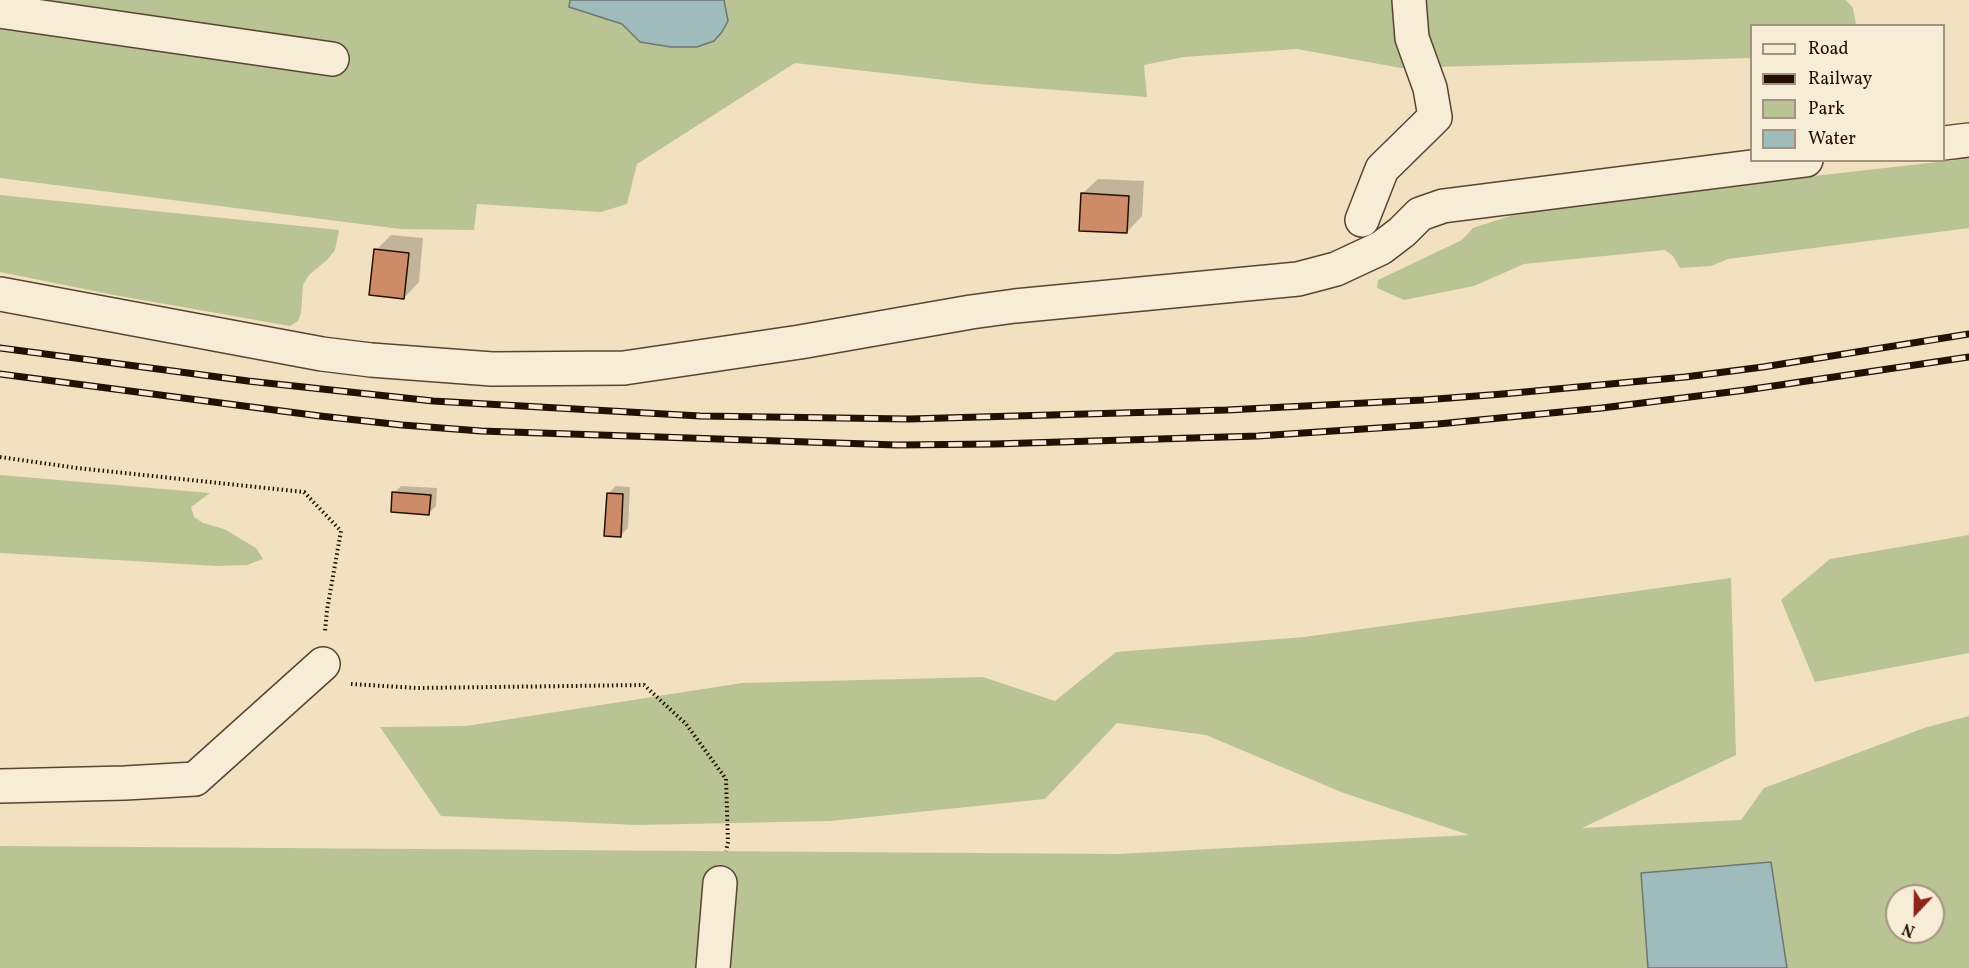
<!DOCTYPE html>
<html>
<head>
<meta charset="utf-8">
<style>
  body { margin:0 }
  #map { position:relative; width:1969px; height:968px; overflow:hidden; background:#f2e1c0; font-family:Vollkorn,serif }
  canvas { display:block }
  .legend { position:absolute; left:1750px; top:24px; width:195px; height:138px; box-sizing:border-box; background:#f7ecd6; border:2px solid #a49381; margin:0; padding:8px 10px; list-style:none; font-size:18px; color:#270e02 }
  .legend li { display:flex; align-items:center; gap:12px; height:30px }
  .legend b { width:30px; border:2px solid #a49381 }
  .north { position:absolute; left:1885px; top:884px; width:60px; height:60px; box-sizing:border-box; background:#f7ecd6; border:2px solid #a49381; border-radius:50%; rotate:202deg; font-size:16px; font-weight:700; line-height:24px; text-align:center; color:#270e02 }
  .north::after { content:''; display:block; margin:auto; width:21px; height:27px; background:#8f2418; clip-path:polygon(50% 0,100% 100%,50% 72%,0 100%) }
</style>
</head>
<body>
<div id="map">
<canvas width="1969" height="968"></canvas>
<ul class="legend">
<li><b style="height:8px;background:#f7ecd6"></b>Road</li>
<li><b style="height:8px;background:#270e02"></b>Railway</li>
<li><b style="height:16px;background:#b9c393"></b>Park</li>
<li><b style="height:16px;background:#9fbbbc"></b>Water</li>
</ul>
<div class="north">N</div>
</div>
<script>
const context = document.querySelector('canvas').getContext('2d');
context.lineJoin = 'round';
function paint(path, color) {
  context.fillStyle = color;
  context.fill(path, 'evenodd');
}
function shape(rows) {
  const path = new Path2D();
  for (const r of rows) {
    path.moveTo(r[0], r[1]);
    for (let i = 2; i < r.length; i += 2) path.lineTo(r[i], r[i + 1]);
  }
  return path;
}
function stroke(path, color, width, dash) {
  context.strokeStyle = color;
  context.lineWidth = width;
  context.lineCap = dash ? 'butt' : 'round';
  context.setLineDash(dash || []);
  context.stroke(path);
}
paint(shape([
  [0,0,1846,0,1853,8,1856,25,1752,26,1751,58,1401,68,1297,49,1184,57,1144,65,1147,97,980,84,795,63,637,164,627,204,601,212,477,204,474,230,400,229,0,178],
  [1965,159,1969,159,1969,228,1728,259,1711,266,1680,268,1673,256,1665,250,1524,264,1474,286,1404,300,1377,288,1378,280,1462,240,1473,228,1538,207],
  [0,195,339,230,335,250,328,259,309,275,303,285,301,313,298,321,290,326,114,295,0,272],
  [0,475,210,493,191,507,194,517,203,523,224,529,256,548,263,559,247,565,216,566,0,553],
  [1969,535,1969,653,1815,682,1781,600,1830,559],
  [1731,578,1736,755,1582,828,1741,820,1764,788,1924,728,1969,716,1969,968,0,968,0,846,1118,854,1469,835,1341,792,1206,735,1117,723,1045,799,830,821,637,825,441,816,380,727,466,726,742,683,983,677,1055,701,1116,652,1304,637],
  [1897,896,1933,896,1933,932,1897,932]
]), '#b9c393');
const water = shape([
  [570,0,724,0,728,21,722,32,714,41,697,47,671,47,640,42,622,24,569,7,570,0],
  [1771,862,1787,968,1648,968,1641,873,1771,862]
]);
paint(water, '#9fbbbc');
stroke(water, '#6f7672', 1.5);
paint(shape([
  [1098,179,1144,181,1142,216,1127,232,1082,194],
  [391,235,423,238,419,282,404,298,376,250],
  [401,486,437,488,436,506,429,513,394,493],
  [616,486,630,487,628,528,620,536,608,494]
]), '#0003');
const building = shape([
  [1081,193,1129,196,1127,233,1079,231,1081,193],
  [374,249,409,253,404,299,369,295,374,249],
  [392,492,431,495,429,515,391,512,392,492],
  [607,493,623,494,621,537,604,536,607,493]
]);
paint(building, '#cd8b68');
stroke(building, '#270e02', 1.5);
const minor = shape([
  [0,11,332,59],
  [1944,143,1969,140],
  [1362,220,1382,169,1435,117,1430,88,1412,38,1409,0],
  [0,294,322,354,371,360,492,369,624,368,800,342,971,312,1015,306,1298,279,1336,269,1381,248,1402,232,1420,214,1443,206,1806,160],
  [0,786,125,783,195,779,323,664],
  [713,968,720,883]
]);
stroke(minor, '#5a4332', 36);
stroke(shape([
  [0,457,77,468,304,492,341,531,327,610,325,631],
  [351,684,417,688,644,685,686,724,726,779,728,842,726,851]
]), '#270e02', 4, [1.5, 3]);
stroke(minor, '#f7ecd6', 33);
const rail = shape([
  [0,348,248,381,433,401,700,416,909,419,1227,410,1423,400,1503,394,1685,377,1763,367,1969,334],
  [0,374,320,416,402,425,481,431,897,445,994,444,1258,436,1438,424,1602,408,1746,390,1969,357]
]);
stroke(rail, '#270e02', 7);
stroke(rail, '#f7ecd6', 4.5, [14]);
</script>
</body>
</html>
